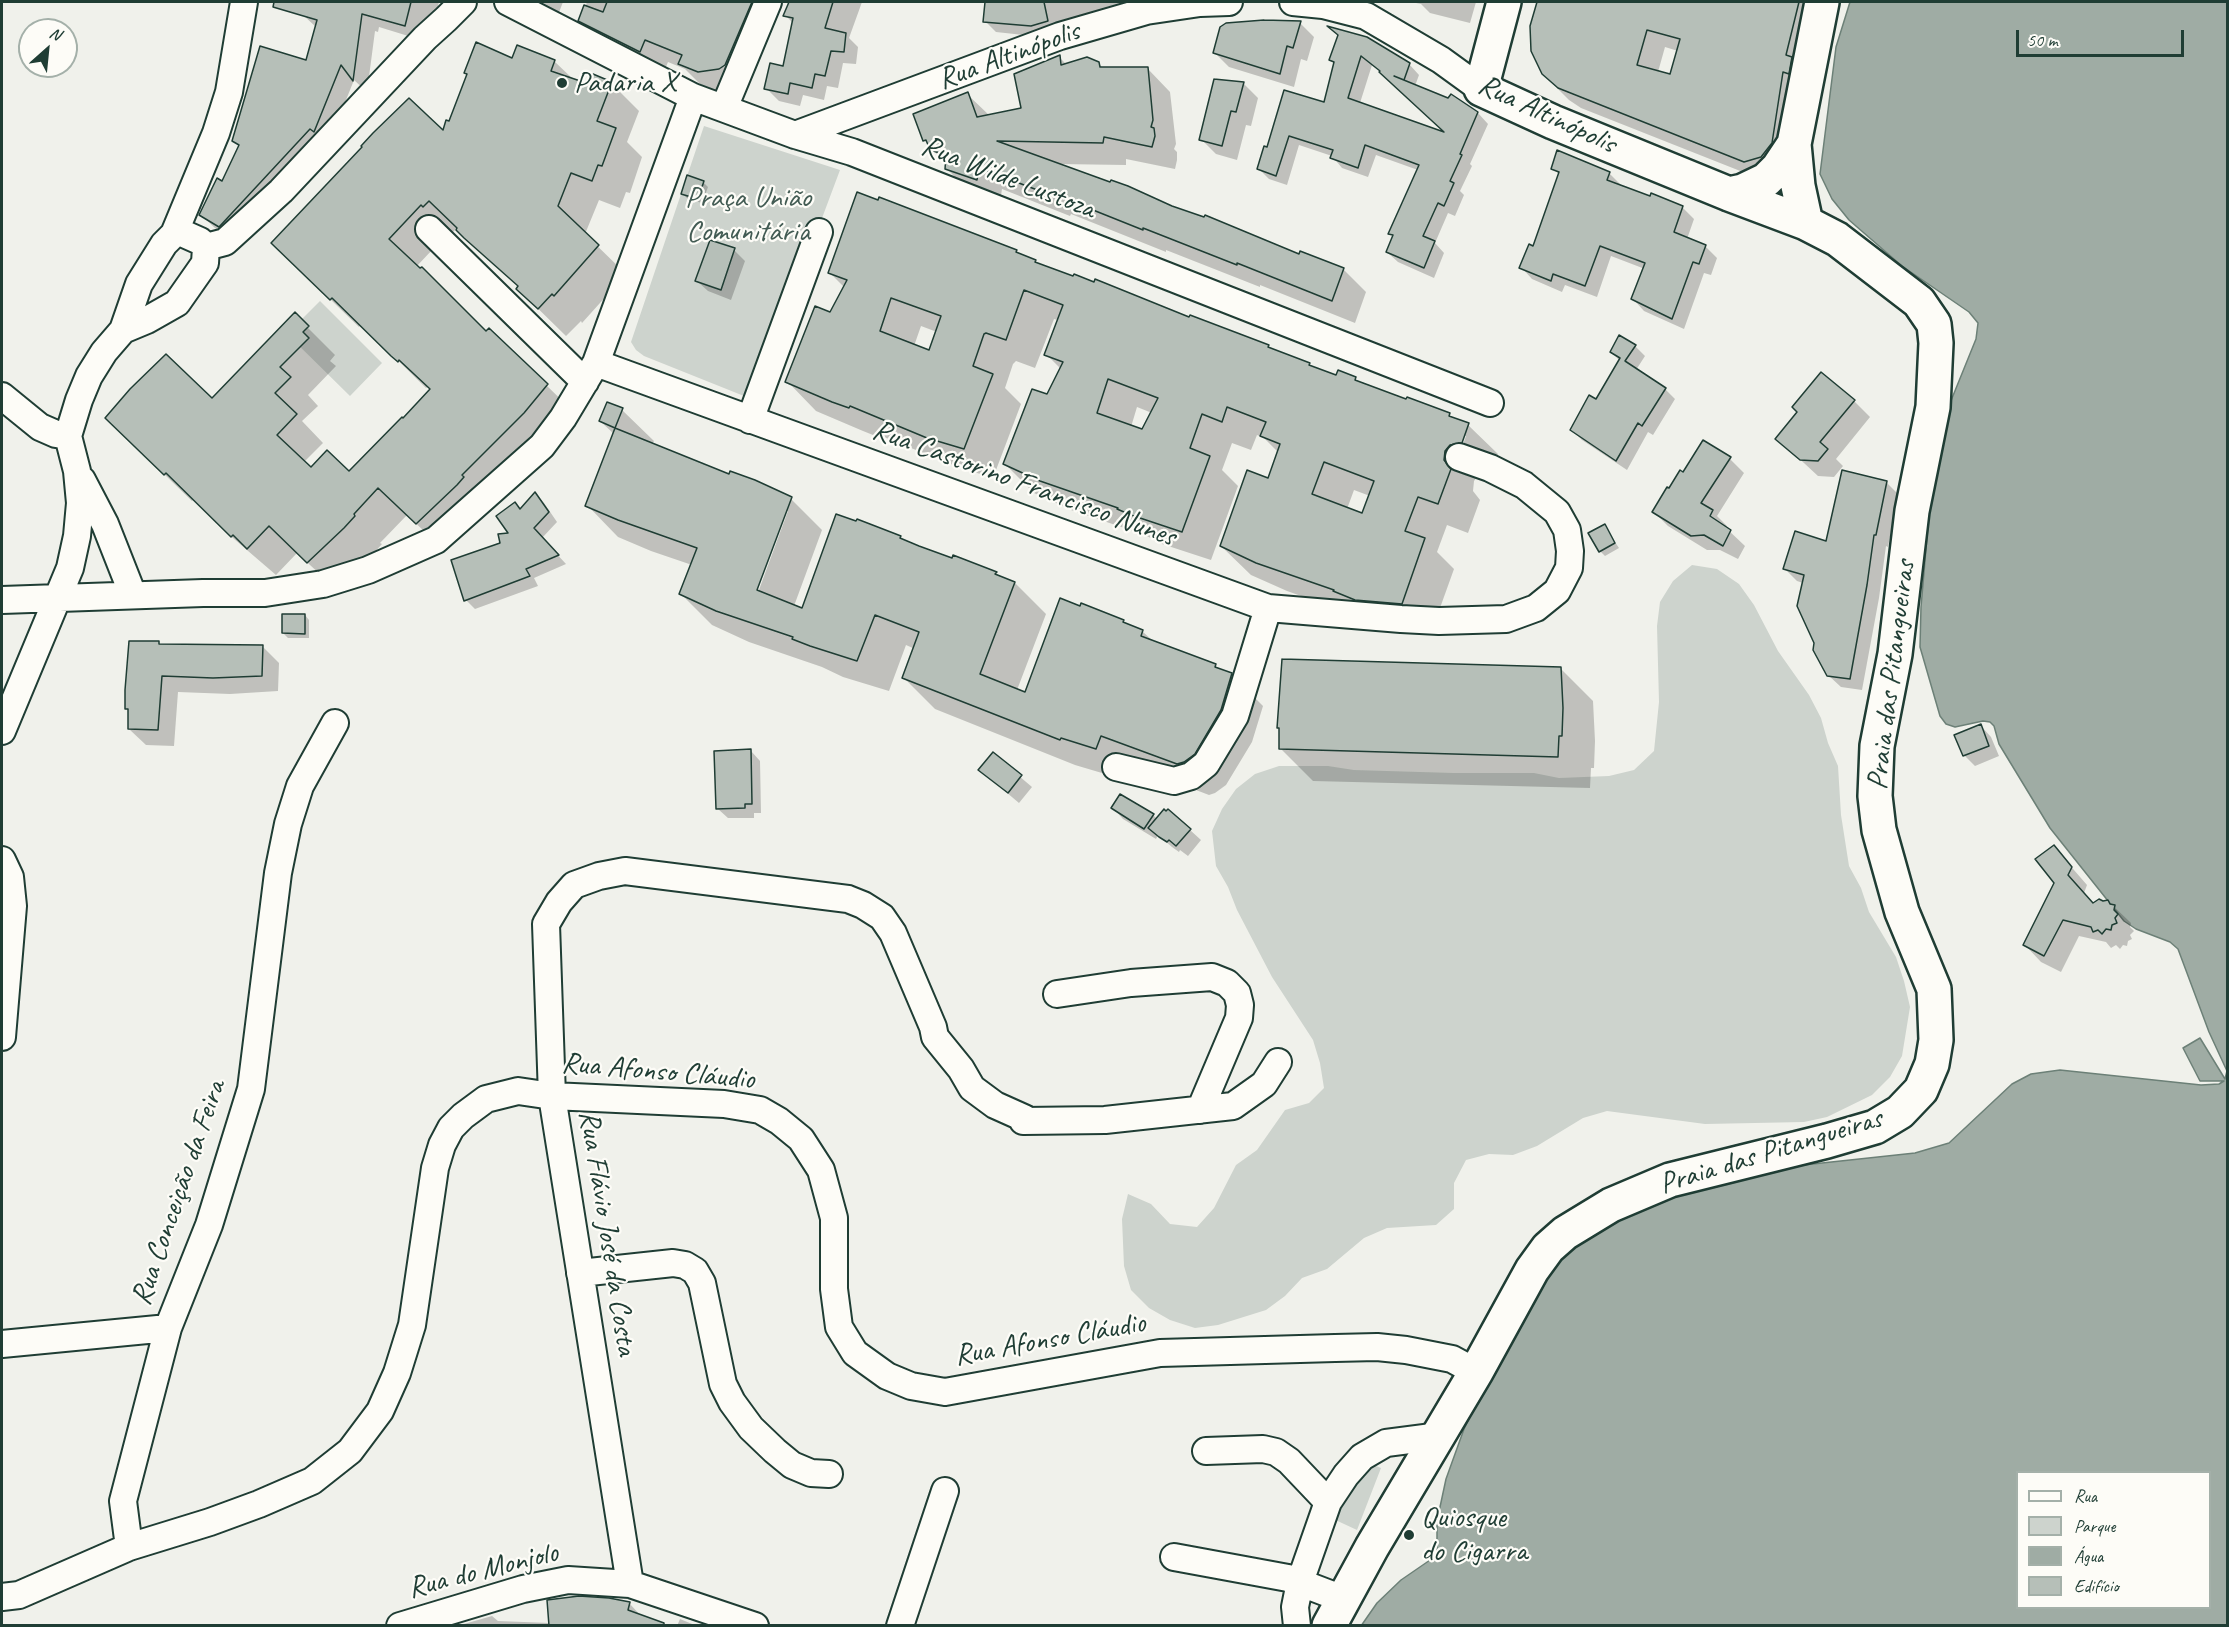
<!DOCTYPE html>
<html>
<head>
<meta charset="utf-8">
<style>
  body { margin:0 }
  #map { position:relative; width:2229px; height:1627px; overflow:hidden; background:#f0f1eb; font-family:Caveat,sans-serif }
  canvas { display:block }
  .frame { position:absolute; inset:0; border:3px solid #1f3d34; pointer-events:none }
  .legend { position:absolute; left:2016px; top:1471px; width:195px; height:138px; box-sizing:border-box; background:#fdfcf7; border:2px solid #a4b0a9; margin:0; padding:8px 10px; list-style:none; font-size:18px; color:#1f3d34 }
  .legend li { display:flex; align-items:center; gap:12px; height:30px }
  .legend b { width:30px; border:2px solid #a4b0a9 }
  .north { position:absolute; left:18px; top:18px; width:60px; height:60px; box-sizing:border-box; background:#fdfcf7; border:2px solid #a4b0a9; border-radius:50%; rotate:27deg; font-size:16px; font-weight:700; line-height:24px; text-align:center; color:#1f3d34 }
  .north::after { content:''; display:block; margin:auto; width:21px; height:27px; background:#1f3d34; clip-path:polygon(50% 0,100% 100%,50% 72%,0 100%) }
  .scale { position:absolute; left:2016px; top:30px; width:168px; height:27px; box-sizing:border-box; border:3px solid #1f3d34; border-top:0; padding-left:8px; font-size:18px; line-height:21px; white-space:nowrap; color:#1f3d34; -webkit-text-stroke:4px #fdfcf7; paint-order:stroke }
</style>
</head>
<body>
<div id="map">
<canvas width="2229" height="1627"></canvas>
<div class="frame"></div>
<ul class="legend">
<li><b style="height:8px;background:#fdfcf7"></b>Rua</li>
<li><b style="height:16px;background:#cdd3cd"></b>Parque</li>
<li><b style="height:16px;background:#9faca4"></b>Água</li>
<li><b style="height:16px;background:#b6bfb8"></b>Edifício</li>
</ul>
<div class="north">N</div>
<div class="scale">50 m</div>
</div>
<script>
const context = document.querySelector('canvas').getContext('2d');
context.lineJoin = 'round';
function paint(path, color) {
  context.fillStyle = color;
  context.fill(path, 'evenodd');
}
function shape(rows) {
  const path = new Path2D();
  for (const r of rows) {
    path.moveTo(r[0], r[1]);
    for (let i = 2; i < r.length; i += 2) path.lineTo(r[i], r[i + 1]);
  }
  return path;
}
function stroke(path, color, width, dash) {
  context.strokeStyle = color;
  context.lineWidth = width;
  context.lineCap = dash ? 'butt' : 'round';
  context.setLineDash(dash || []);
  context.stroke(path);
}
function drawText(font, color, halo, rows, align = 'center') {
  context.font = font + ' Caveat,sans-serif';
  context.lineWidth = 4.5;
  context.setLineDash([]);
  context.textBaseline = 'middle';
  context.strokeStyle = halo;
  context.fillStyle = color;
  for (const [text, x, y, turn = 0] of rows) {
    context.save();
    context.translate(x, y);
    context.rotate((+turn || 0) * Math.PI / 180);
    context.textAlign = isNaN(turn) ? turn : align;
    if (halo) context.strokeText(text, 0, 0);
    context.fillText(text, 0, 0);
    context.restore();
  }
}
paint(shape([
  [704,126,840,170,754,400,644,356,636,350,631,342],
  [320,301,382,363,350,396,287,334],
  [1692,565,1717,569,1739,584,1754,605,1778,651,1809,695,1821,718,1828,743,1838,766,1841,815,1849,866,1861,888,1869,912,1896,957,1904,981,1910,1007,1902,1056,1890,1077,1872,1095,1827,1117,1804,1122,1705,1124,1607,1111,1583,1118,1537,1146,1513,1155,1489,1154,1466,1160,1454,1183,1454,1209,1436,1225,1387,1228,1364,1238,1327,1269,1302,1278,1285,1296,1266,1310,1218,1325,1195,1328,1170,1320,1149,1308,1131,1290,1124,1266,1122,1219,1128,1194,1151,1204,1170,1224,1197,1227,1214,1208,1236,1165,1257,1150,1285,1110,1309,1103,1324,1088,1320,1063,1313,1040,1272,977,1237,910,1228,887,1216,866,1212,831,1222,809,1236,789,1255,774,1279,766,1328,766,1354,770,1454,773,1534,773,1559,778,1609,776,1634,770,1654,751,1659,702,1657,626,1660,602,1673,581],
  [1353,1457,1381,1468,1357,1530,1329,1517]
]), '#cdd3cd');
const water = shape([
  [1850,2,2227,2,2227,1625,1361,1626,1377,1603,1401,1580,1433,1558,1437,1553,1437,1521,1446,1479,1464,1429,1504,1344,1557,1257,1606,1217,1757,1170,1915,1153,1949,1143,2012,1084,2031,1074,2060,1070,2201,1085,2219,1084,2224,1081,2200,1081,2183,1048,2200,1038,2225,1079,2227,1071,2209,1032,2178,949,2170,942,2136,929,2124,921,2050,828,1999,744,1994,726,1990,722,1983,721,1955,727,1946,724,1940,716,1920,647,1921,607,1932,479,1946,413,1976,339,1978,323,1969,312,1902,266,1849,220,1832,199,1820,174,1836,47,1850,2],
  [2018,1472,2210,1472,2210,1608,2018,1608,2018,1472]
]);
paint(water, '#9faca4');
stroke(water, '#6c8077', 1.5);
paint(shape([
  [307,2,439,2,434,21,418,39,379,27,378,32,375,31,367,92,354,80,328,145,233,240,215,228,201,215,223,183,240,147,234,141,307,62,316,27,303,15],
  [523,2,563,2,556,20],
  [587,2,779,2,777,7,779,9,778,16,748,88,742,92,723,94,703,87,685,69,668,62,663,74,603,44,580,21],
  [791,2,862,2,849,38,858,47,856,64,843,63,838,88,827,86,824,100,803,95,800,106,779,101,766,88,784,67,794,24,785,15],
  [986,2,1129,2,1107,7,1107,12,1042,37,996,32,985,21],
  [1411,2,1476,2,1470,23,1430,13,1421,4],
  [1538,2,1821,2,1805,71,1763,180,1581,108,1569,100,1550,81,1532,26],
  [1665,47,1678,51,1671,76,1658,72],
  [1300,23,1314,37,1307,61,1301,59,1294,87,1229,67,1215,53],
  [1339,36,1409,64,1419,75,1415,86,1449,100,1451,96,1478,113,1488,124,1470,164,1472,166,1460,191,1464,195,1455,216,1448,213,1435,243,1444,253,1434,278,1398,262,1387,252,1394,237,1390,233,1418,170,1376,155,1368,177,1342,168,1332,156,1299,145,1287,185,1269,179,1259,169,1268,149,1325,104,1335,64,1331,60],
  [1372,65,1381,72,1449,135,1360,103],
  [1059,57,1067,65,1098,63,1103,68,1147,68,1170,92,1176,144,1174,149,1177,152,1177,160,1175,169,1126,159,1126,165,1058,164,1300,256,1343,269,1366,292,1355,323,1260,285,1260,287,1166,250,1166,252,1071,214,1070,216,1002,189,1000,202,970,192,947,169,947,165,924,140,967,94,990,116,1023,109],
  [513,60,554,61,574,80,590,86,611,83,639,111,627,142,642,157,630,193,626,192,620,208,599,200,585,234,626,274,582,323,581,321,566,336,518,289,525,290,484,256,457,228,452,233,450,231,416,267,486,333,489,330,575,413,460,538,458,536,445,551,407,515,380,543,382,544,372,555,336,589,297,553,276,575,226,532,194,499,192,501,135,446,212,400,295,315,335,355,330,361,336,366,308,395,318,406,302,421,323,443,304,462,312,469,350,473,431,390,428,387,426,388,361,324,359,327,301,271,443,133,450,123],
  [1244,84,1258,98,1251,126,1246,125,1237,160,1216,154,1201,139],
  [1552,168,1609,173,1621,185,1620,187,1651,198,1652,195,1683,208,1694,219,1687,239,1705,246,1717,258,1711,275,1704,273,1684,329,1644,311,1633,299,1645,269,1611,256,1597,297,1565,285,1562,292,1532,279,1521,267,1533,248,1560,175],
  [703,182,708,187,702,203,688,199,683,194],
  [734,250,745,261,731,300,708,291,697,281],
  [1016,251,1021,255,1035,261,1040,266,1268,346,1272,351,1309,364,1313,368,1336,377,1355,379,1360,383,1449,415,1454,419,1468,425,1498,454,1491,472,1479,474,1474,481,1473,491,1480,500,1468,533,1447,525,1437,552,1454,569,1431,633,1361,617,1287,591,1251,575,1221,546,1269,480,1279,453,1264,438,1257,435,1251,450,1232,443,1222,470,1238,486,1211,560,1162,544,1145,535,1071,510,1034,493,1005,464,1048,396,1061,369,1046,354,1058,320,1054,319,1035,368,1016,361,1013,364,1005,388,1021,404,993,478,958,467,879,435,878,437,863,431,816,411,787,381,831,314,845,288,829,272],
  [921,326,937,332,930,352,914,346],
  [1137,407,1152,413,1142,431,1131,427],
  [1463,436,1466,436,1461,450,1458,449],
  [1354,490,1370,496,1363,515,1347,509],
  [1635,346,1645,356,1636,370,1665,389,1675,399,1653,435,1648,432,1627,470,1582,440,1572,430,1597,401,1620,361,1611,352],
  [1854,401,1870,417,1836,459,1843,466,1834,477,1818,476,1777,438],
  [608,404,622,410,654,441,652,444,791,499,822,530,794,606,803,610,900,537,904,541,953,560,996,573,1001,578,1015,583,1046,614,1017,690,1025,693,1082,605,1123,621,1128,626,1142,631,1153,641,1215,665,1220,670,1232,675,1263,706,1252,742,1226,785,1215,793,1209,795,1133,766,1112,776,1075,765,935,709,904,678,915,649,906,645,889,691,843,677,822,667,749,642,712,625,681,594,692,565,651,551,618,537,587,505,614,434,600,421],
  [785,511,788,511,756,598,753,597],
  [1730,459,1744,473,1717,516,1727,526,1726,528,1745,546,1738,559,1720,550,1707,550,1668,526,1654,512,1683,474],
  [1886,482,1898,494,1888,547,1886,546,1879,598,1862,690,1841,687,1828,675,1816,642,1803,583,1797,581,1785,569,1827,542],
  [535,494,544,503,557,522,542,538,566,564,534,578,538,586,475,609,466,600,511,534,521,510],
  [1604,526,1619,548,1605,556,1600,551],
  [305,615,309,620,309,638,288,638,283,633],
  [158,643,161,646,262,646,279,663,278,691,230,694,178,692,174,746,146,745,129,729,130,712,127,708],
  [1560,668,1593,701,1595,741,1594,768,1591,768,1590,788,1313,781,1280,748],
  [1981,726,1991,737,1999,756,1975,766,1964,755],
  [751,751,760,761,761,813,754,813,754,818,728,818,718,809],
  [993,754,1032,787,1019,803,980,770],
  [1113,808,1153,815,1157,819,1190,830,1201,840,1188,856,1180,850,1179,852,1172,847,1158,835,1156,839,1123,819],
  [2054,847,2087,885,2084,893,2094,904,2108,901,2131,923,2130,927,2134,931,2130,935,2132,939,2128,941,2127,946,2123,945,2120,949,2116,945,2111,948,2106,942,2079,936,2061,972,2041,962,2025,945,2056,883],
  [629,1603,642,1617,667,1626,465,1626,464,1624,492,1616,498,1621,550,1623],
  [680,1619,697,1626,677,1626]
]), '#0003');
const building = shape([
  [274,2,411,2,405,26,362,14,353,81,341,65,314,132,310,129,219,227,199,215,217,178,222,181,239,145,232,141,260,46,306,60,317,20,273,7,274,2],
  [607,2,752,2,725,65,719,69,698,72,678,64,682,55,645,40,640,52,578,21,584,5,603,12,607,2],
  [789,2,833,2,825,28,846,33,844,52,831,51,825,76,815,74,812,88,790,83,788,94,764,89,770,63,783,66,793,18,783,16,789,2],
  [985,2,1044,2,1048,21,1031,26,983,22,985,2],
  [1537,2,1799,2,1786,55,1792,57,1789,74,1783,72,1772,143,1761,157,1744,162,1558,88,1542,74,1531,51,1530,26,1537,2],
  [1647,30,1680,39,1670,74,1637,65,1647,30],
  [1264,20,1301,21,1293,48,1287,46,1280,74,1213,53,1220,27,1226,23,1264,20],
  [1327,26,1367,37,1410,63,1404,80,1394,76,1448,98,1451,94,1478,112,1460,154,1462,155,1450,181,1454,183,1444,206,1438,203,1423,236,1435,241,1424,268,1386,252,1393,235,1388,234,1419,165,1365,145,1358,168,1330,158,1333,150,1289,136,1276,176,1257,169,1264,146,1267,147,1284,90,1324,102,1334,62,1329,60,1338,35,1327,26],
  [1361,56,1380,71,1379,72,1444,132,1348,98,1361,56],
  [476,42,512,58,517,45,555,60,551,71,589,84,593,74,612,82,597,121,616,128,602,166,598,165,592,181,571,173,558,206,599,245,554,296,552,294,538,309,516,289,518,286,464,238,456,230,457,228,429,201,423,207,421,205,389,239,420,268,422,267,486,331,489,328,548,384,524,413,462,475,464,477,457,485,416,524,378,488,354,514,355,516,344,528,307,563,269,526,247,549,233,535,231,537,166,473,164,475,105,418,130,389,166,354,212,398,295,312,309,326,303,332,309,338,280,367,291,377,275,393,297,414,277,435,311,467,327,450,349,471,402,417,403,418,430,389,399,360,398,362,391,356,332,298,330,300,271,243,362,147,361,146,373,133,409,98,443,130,446,120,449,121,467,74,464,73,476,42],
  [1060,55,1061,65,1087,57,1099,62,1100,67,1148,67,1153,120,1151,127,1154,128,1155,136,1152,147,1104,137,1103,143,997,141,1110,182,1111,180,1128,186,1172,206,1204,217,1205,215,1299,254,1300,251,1344,268,1332,301,1237,263,1237,265,1143,228,1143,230,1048,192,1048,194,979,168,977,180,945,169,946,155,930,150,926,140,923,141,913,114,968,92,977,117,1021,108,1014,74,1060,55],
  [1214,79,1244,82,1236,112,1231,111,1222,146,1199,140,1214,79],
  [1557,150,1610,172,1607,180,1650,196,1651,193,1683,206,1674,232,1706,245,1699,264,1693,262,1672,319,1631,299,1645,263,1600,246,1585,286,1553,274,1551,281,1519,268,1529,244,1533,246,1559,172,1551,169,1557,150],
  [687,175,704,181,698,199,681,194,687,175],
  [857,192,878,200,879,197,1017,250,1016,252,1036,260,1035,262,1073,276,1074,274,1094,282,1095,279,1189,317,1190,315,1269,345,1268,347,1310,363,1309,365,1336,375,1338,370,1356,377,1355,380,1406,399,1407,397,1450,413,1449,416,1469,423,1462,443,1450,445,1445,451,1444,460,1451,469,1438,504,1418,497,1405,531,1425,538,1402,604,1355,600,1333,591,1334,590,1256,563,1220,546,1247,470,1268,478,1280,444,1260,436,1266,422,1227,407,1222,422,1202,414,1190,448,1210,456,1182,532,1131,515,1117,509,1118,508,1040,481,1003,464,1032,389,1047,394,1063,362,1044,355,1063,305,1024,290,1006,340,986,333,984,334,973,366,993,374,964,449,927,438,850,406,849,408,832,402,785,382,815,306,830,312,847,280,828,273,857,192],
  [891,298,941,316,929,350,880,331,891,298],
  [1108,379,1158,398,1142,429,1097,413,1108,379],
  [1324,462,1374,481,1362,513,1312,494,1324,462],
  [710,240,735,248,721,290,695,281,710,240],
  [1619,335,1636,345,1625,361,1666,388,1642,426,1638,423,1616,461,1570,430,1589,395,1596,399,1620,358,1610,352,1619,335],
  [1821,372,1855,400,1820,442,1828,449,1818,461,1800,460,1775,439,1797,412,1792,407,1821,372],
  [607,402,623,408,615,428,729,474,730,471,755,480,792,497,757,590,802,608,836,514,856,521,857,519,901,536,900,538,919,546,952,558,953,555,997,572,995,574,1015,582,980,674,1025,692,1060,598,1080,606,1081,603,1124,620,1123,622,1143,630,1141,636,1216,664,1215,667,1232,673,1221,710,1195,754,1184,762,1177,764,1101,736,1096,749,1061,738,1060,740,902,678,919,632,875,615,857,661,810,646,792,639,793,637,716,611,679,594,697,548,618,520,585,506,615,428,599,421,607,402],
  [1703,440,1731,457,1701,503,1713,510,1710,516,1731,530,1723,546,1704,535,1691,536,1652,512,1667,487,1669,488,1680,470,1683,472,1703,440],
  [1842,470,1887,481,1876,535,1874,535,1867,585,1850,679,1827,676,1813,650,1814,643,1797,606,1804,575,1783,569,1795,531,1826,541,1842,470],
  [535,492,549,512,534,528,559,555,526,569,530,576,464,601,451,560,500,543,498,534,508,533,496,516,515,502,520,509,535,492],
  [1605,524,1615,543,1599,552,1588,533,1605,524],
  [282,614,305,614,305,634,282,633,282,614],
  [129,641,159,641,159,644,263,645,262,676,213,678,162,676,158,730,128,729,128,709,125,709,125,690,129,641],
  [1282,659,1561,667,1563,708,1562,736,1559,736,1558,757,1279,749,1279,728,1277,728,1282,659],
  [1981,724,1989,746,1963,756,1954,735,1981,724],
  [751,749,752,804,745,804,745,808,716,809,714,751,751,749],
  [993,752,1022,775,1008,793,978,770,993,752],
  [1120,794,1154,814,1144,829,1111,808,1120,794],
  [1164,809,1166,811,1168,809,1191,829,1176,846,1169,840,1167,842,1159,837,1148,828,1164,809],
  [2054,845,2072,867,2068,875,2093,903,2099,899,2103,901,2108,900,2110,904,2115,905,2114,910,2118,914,2115,918,2117,923,2112,925,2111,930,2106,929,2102,934,2098,930,2093,932,2091,927,2063,920,2044,956,2023,945,2054,883,2035,859,2054,845],
  [579,1596,609,1598,630,1602,628,1610,664,1623,664,1626,549,1626,547,1600,579,1596]
]);
paint(building, '#b6bfb8');
stroke(building, '#1f3d34', 1.5);
const minor = shape([
  [508,2,693,97,795,135,852,152,1490,403],
  [1293,2,1323,5,1366,16,1441,60,1481,89],
  [724,108,768,2],
  [795,135,1060,36,1146,11,1200,3,1229,2],
  [429,229,585,382],
  [174,234,216,133,229,92,244,2],
  [206,247,225,242,281,191,425,38,446,19,463,2],
  [596,363,1268,608,1401,619,1439,621,1506,619,1536,608,1557,591,1569,568,1570,551,1567,530,1557,512,1524,485,1490,468,1459,457],
  [2,396,40,427,56,434,68,436],
  [750,420,819,232],
  [82,480,105,524,133,595],
  [2,600,203,593,265,593,323,584,368,570,436,540,542,446,563,418,596,363,693,97],
  [2,731,70,568,77,536,80,503,77,471,68,436,79,400,89,376,104,352,123,330,139,284,164,244,174,234,182,233,200,241,206,247,205,263,177,303,147,320,123,330],
  [1116,767,1174,781,1191,776,1206,764,1235,716,1268,608],
  [2,860,10,877,13,906,2,1037],
  [1057,994,1131,983,1212,977,1227,983,1237,993,1240,1005,1239,1018,1200,1110],
  [580,1273,673,1263,685,1265,695,1271,702,1283,723,1384,732,1402,751,1428,775,1451,792,1465,811,1473,829,1474],
  [2,1344,168,1328],
  [1206,1451,1263,1449,1276,1452,1289,1461,1328,1502],
  [129,1547,123,1501,168,1328,209,1225,251,1089,278,873,288,824,300,786,335,723],
  [1174,1557,1288,1578,1343,1599],
  [630,1584,552,1096,546,924,559,902,574,885,599,876,625,871,848,899,863,905,882,917,893,933,933,1027,935,1037,961,1069,972,1088,995,1105,1024,1118,1023,1121,1105,1120,1233,1106,1264,1084,1278,1062],
  [2,1597,19,1595,129,1547,210,1522,259,1504,312,1481,350,1451,380,1411,397,1373,412,1325,435,1168,442,1145,451,1128,463,1116,486,1099,518,1091,552,1096,724,1104,760,1110,779,1121,801,1139,821,1170,834,1218,834,1289,839,1327,855,1353,887,1376,911,1386,945,1392,1160,1353,1335,1348,1377,1347,1406,1350,1452,1359,1476,1372],
  [400,1626,523,1589,568,1580,630,1584,755,1626],
  [900,1626,945,1491],
  [1297,1626,1295,1607,1300,1582,1328,1502,1346,1475,1362,1457,1386,1443,1440,1436]
]);
const major = shape([
  [1729,194,1743,191,1766,180,1778,168,1794,144],
  [1806,223,1798,186,1794,144,1822,2],
  [1329,1626,1372,1547,1476,1372,1532,1270,1548,1248,1565,1233,1611,1205,1670,1180,1827,1141,1875,1127,1900,1112,1921,1090,1932,1064,1936,1040,1934,989,1902,912,1879,830,1875,796,1877,746,1895,654,1912,511,1933,407,1936,343,1934,324,1919,302,1837,239,1806,223,1729,194,1553,122,1481,89,1504,2]
]);
stroke(minor, '#1f3d34', 30);
stroke(major, '#1f3d34', 38);
stroke(minor, '#fdfcf7', 26);
stroke(major, '#fdfcf7', 33);
for (const [x, y, r, color] of [
  [562,83,6,"#1f3d34"],
  [1409,1535,6,"#1f3d34"]
]) {
  const dot = new Path2D();
  dot.arc(x, y, r, 0, 2 * Math.PI);
  context.fillStyle = color;
  context.fill(dot);
  stroke(dot, '#fdfcf7', 2);
}
drawText('30px', '#1f3d34', '#fdfcf7', [
  ["Rua Altinópolis",1009,56,-20],
  ["Rua Altinópolis",1547,115,25],
  ["Rua Wilde Lustoza",1008,178,21],
  ["Rua Castorino Francisco Nunes",1024,484,20],
  ["Praia das Pitangueiras",1892,675,-83],
  ["Rua Afonso Cláudio",658,1072,5],
  ["Praia das Pitangueiras",1771,1152,-17],
  ["Rua Conceição da Feira",179,1193,-71],
  ["Rua Flávio José da Costa",607,1233,81],
  ["Rua Afonso Cláudio",1050,1340,-10],
  ["Rua do Monjolo",483,1571,-14]
]);
drawText('30px', '#1f3d34', '#fdfcf7', [
  ["Padaria X",574,83],
  ["Quiosque",1421,1518],
  ["do Cigarra",1421,1552]
], 'left');
drawText('30px', '#425b53', '#fdfcf7', [
  ["Praça União",748,198],
  ["Comunitária",748,232]
]);
</script>
</body>
</html>
